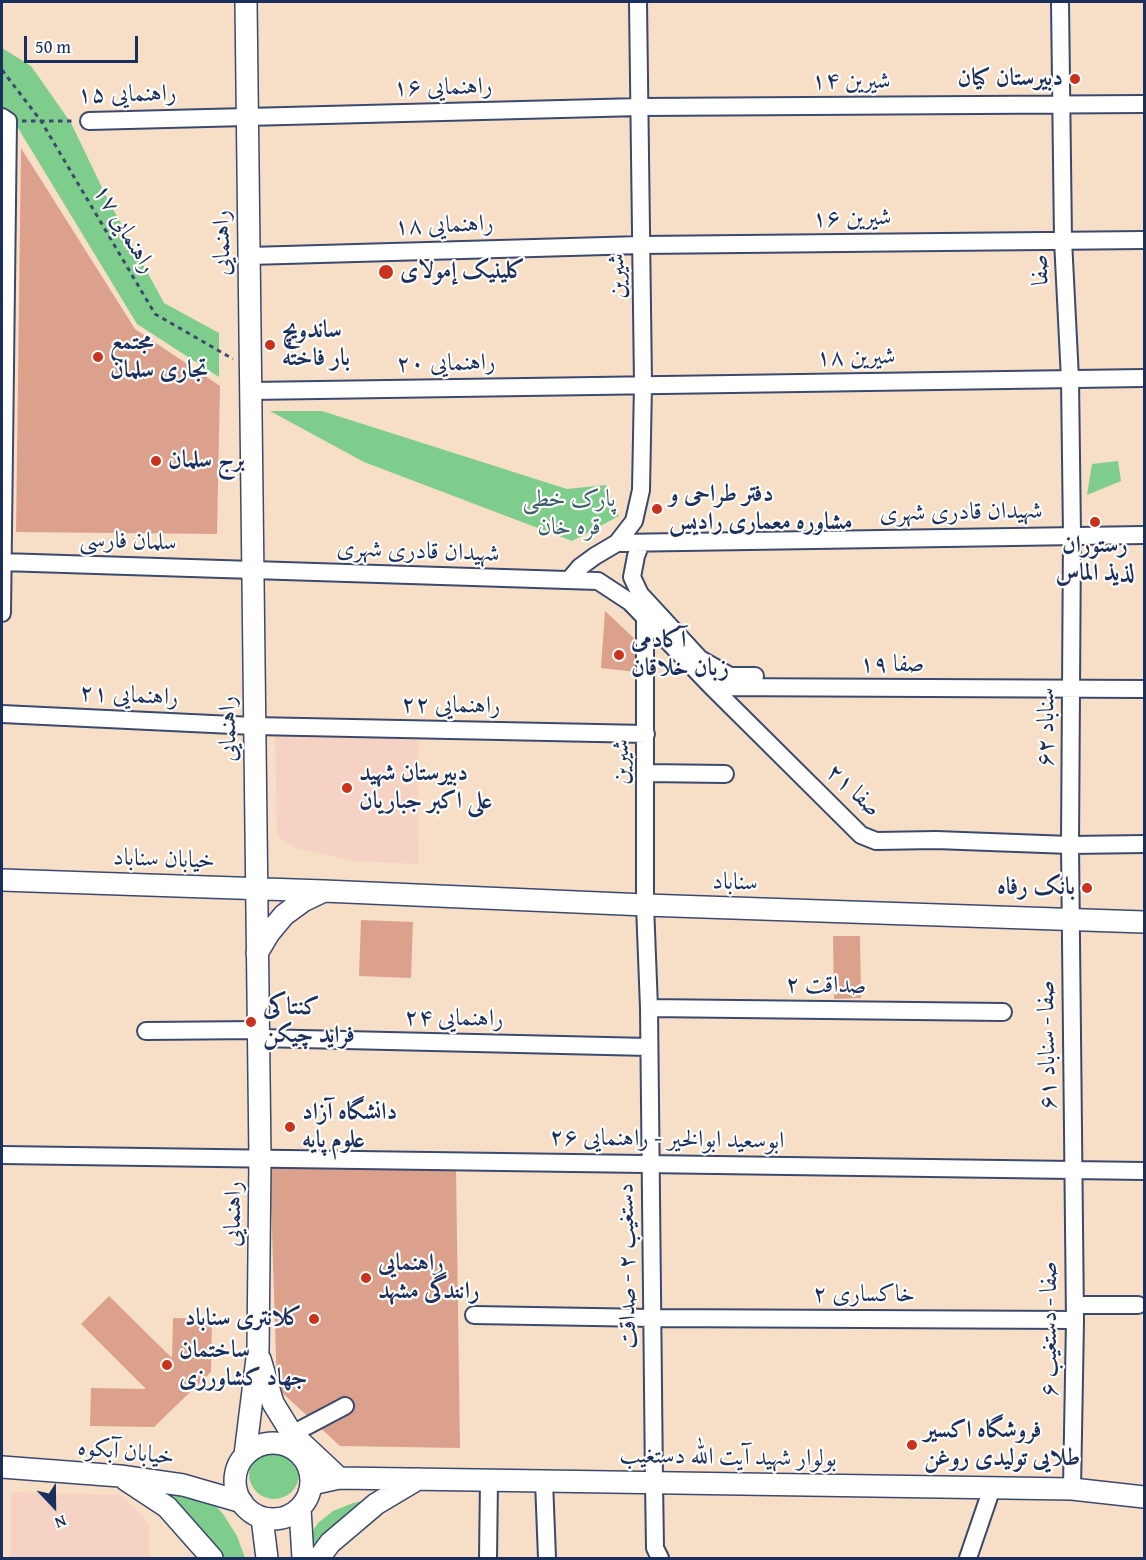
<!DOCTYPE html>
<html>
<head>
<meta charset="utf-8">
<style>
  body { margin:0 }
  #map { position:relative; width:1146px; height:1560px; overflow:hidden; background:#f6dfc6; font-family:"Gentium Book Plus",serif }
  canvas { display:block }
  .frame { position:absolute; inset:0; border:3px solid #1b2f5e; pointer-events:none }
  .north { position:absolute; left:24px; top:1476px; width:60px; height:60px; -webkit-text-stroke:4px #fdfcf7; paint-order:stroke; rotate:158deg; font-size:16px; font-weight:700; line-height:24px; text-align:center; color:#1b2f5e }
  .north::after { content:''; display:block; margin:auto; width:21px; height:27px; background:#1b2f5e; clip-path:polygon(50% 0,100% 100%,50% 72%,0 100%) }
  .scale { position:absolute; left:24px; top:36px; width:114px; height:27px; box-sizing:border-box; border:3px solid #1b2f5e; border-top:0; padding-left:8px; font-size:18px; line-height:21px; white-space:nowrap; color:#1b2f5e; -webkit-text-stroke:4px #fdfcf7; paint-order:stroke }
</style>
</head>
<body>
<div id="map">
<canvas width="1146" height="1560"></canvas>
<div class="frame"></div>
<div class="north">N</div>
<div class="scale">50 m</div>
</div>
<script>
const context = document.querySelector('canvas').getContext('2d');
context.lineJoin = 'round';
function paint(path, color) {
  context.fillStyle = color;
  context.fill(path, 'evenodd');
}
function shape(rows) {
  const path = new Path2D();
  for (const r of rows) {
    if (r.length === 3) {
      path.moveTo(r[0] + r[2], r[1]);
      path.arc(r[0], r[1], r[2], 0, 2 * Math.PI);
      continue;
    }
    path.moveTo(r[0], r[1]);
    for (let i = 2; i < r.length; i += 2) path.lineTo(r[i], r[i + 1]);
  }
  return path;
}
function stroke(path, color, width, dash) {
  context.strokeStyle = color;
  context.lineWidth = width;
  context.lineCap = dash ? 'butt' : 'round';
  context.setLineDash(dash || []);
  context.stroke(path);
}
function drawText(font, color, halo, rows, align = 'center') {
  context.font = font + ' "Gentium Book Plus",Amiri,serif';
  context.lineWidth = 4.5;
  context.setLineDash([]);
  context.textBaseline = 'middle';
  context.strokeStyle = halo;
  context.fillStyle = color;
  for (const [text, x, y, turn = 0] of rows) {
    context.save();
    context.translate(x, y);
    context.rotate((+turn || 0) * Math.PI / 180);
    context.textAlign = isNaN(turn) ? turn : align;
    if (halo) context.strokeText(text, 0, 0);
    context.fillText(text, 0, 0);
    context.restore();
  }
}
paint(shape([
  [275,732,419,740,418,864,353,861,296,848,277,836],
  [11,1492,120,1495,149,1524,149,1558,11,1558]
]), '#f6d2c4');
paint(shape([
  [2,48,31,66,71,123,107,198,164,303,219,333,219,377,137,324,18,128,2,109],
  [270,411,322,411,567,489,606,485,619,516,572,541,364,462],
  [1118,461,1121,481,1087,495,1092,464],
  [274,1474,25],
  [156,1485,209,1498,223,1514,237,1536,245,1558,221,1558],
  [377,1498,312,1557,312,1532,318,1523,333,1511,353,1503]
]), '#7ecd8c');
paint(shape([
  [21,148,135,329,220,386,217,534,16,532],
  [605,611,637,641,636,672,601,668],
  [361,920,413,922,411,978,359,976],
  [833,936,860,936,861,998,834,999],
  [270,1168,456,1169,460,1448,340,1446,277,1388],
  [109,1296,172,1358,173,1318,212,1319,211,1372,154,1427,90,1426,91,1388,146,1389,81,1324]
]), '#dca18d');
const minor = shape([
  [1060,2,1063,240,1070,379,1072,535,1070,845,1075,1320,1072,1489],
  [2,117,8,121,2,613],
  [89,121,640,107,1144,104],
  [249,256,641,245,1144,240],
  [250,391,1144,378],
  [617,543,634,521,641,490,643,384,638,2],
  [641,543,636,556,632,577,640,594,700,659,730,676,755,676],
  [2,562,598,581,630,602,712,687,861,835,876,841,936,840,1070,845,1144,844],
  [569,580,580,567,595,556,617,543,1144,535],
  [645,619,645,905,649,1008,654,1482,655,1548,660,1558],
  [712,687,1144,689],
  [2,714,254,726,646,734],
  [646,773,725,774],
  [649,1008,1003,1012],
  [146,1031,258,1030],
  [258,1038,649,1047],
  [2,1155,1144,1171],
  [1075,1305,1138,1305],
  [474,1315,652,1318,1075,1320],
  [292,1434,345,1406],
  [544,1481,547,1558],
  [488,1558,489,1480],
  [968,1558,992,1488]
]);
const major = shape([
  [2,880,324,891,645,905,1144,922],
  [257,953,269,933,284,915,303,901,324,891],
  [260,1359,273,1403,292,1434,339,1478],
  [273,1481,38],
  [245,1455,258,1350,260,1158,246,2],
  [2,1467,120,1476,183,1485,242,1502],
  [126,1480,167,1507,212,1558],
  [312,1484,339,1478,544,1481,1072,1489,1144,1497],
  [300,1509,303,1558],
  [262,1518,267,1558],
  [319,1558,330,1543,376,1504,418,1479]
]);
stroke(minor, '#3c496e', 20);
stroke(major, '#3c496e', 24);
stroke(shape([
  [2,70,41,121,155,314,233,359],
  [22,121,75,121]
]), '#3c496e', 3, [4.5, 4.5]);
stroke(minor, '#fff', 16);
stroke(major, '#fff', 21);
for (const [x, y, r, color] of [
  [1075,79,6,"#c8321e"],
  [386,272,8,"#c8321e"],
  [270,345,6,"#c8321e"],
  [98,357,6,"#c8321e"],
  [156,461,6,"#c8321e"],
  [657,509,6,"#c8321e"],
  [1095,522,6,"#c8321e"],
  [619,655,6,"#c8321e"],
  [347,788,6,"#c8321e"],
  [1087,888,6,"#c8321e"],
  [251,1022,6,"#c8321e"],
  [290,1127,6,"#c8321e"],
  [366,1278,6,"#c8321e"],
  [314,1319,6,"#c8321e"],
  [167,1365,6,"#c8321e"],
  [912,1445,6,"#c8321e"]
]) {
  const dot = new Path2D();
  dot.arc(x, y, r, 0, 2 * Math.PI);
  context.fillStyle = color;
  context.fill(dot);
  stroke(dot, '#fdfcf7', 2);
}
drawText('bold 24px', '#1b2f5e', '#fdfcf7', [
  ["دبیرستان کیان",1063,79,"right"],
  ["کلینیک إمولای",400,272],
  ["ساندویچ",282,331],
  ["بار فاخته",282,359],
  ["مجتمع",110,343],
  ["تجاری سلمان",110,371],
  ["برج سلمان",168,461],
  ["دفتر طراحی و",669,495],
  ["مشاوره معماری رادیس",669,523],
  ["رستوران",1095,546,"center"],
  ["لذیذ الماس",1095,574,"center"],
  ["آکادمی",631,641],
  ["زبان خلاقان",631,669],
  ["دبیرستان شهید",359,774],
  ["علی اکبر جباریان",359,802],
  ["بانک رفاه",1075,888,"right"],
  ["کنتاکی",263,1008],
  ["فراید چیکن",263,1036],
  ["دانشگاه آزاد",302,1113],
  ["علوم پایه",302,1141],
  ["راهنمایی",378,1264],
  ["رانندگی مشهد",378,1292],
  ["کلانتری سناباد",302,1319,"right"],
  ["ساختمان",179,1351],
  ["جهاد کشاورزی",179,1379],
  ["فروشگاه اکسیر",924,1431],
  ["طلایی تولیدی روغن",924,1459]
], 'left');
drawText('24px', '#1b2f5e', '#fdfcf7', [
  ["شیرین ۱۴",851,82],
  ["راهنمایی ۱۶",443,88,-1],
  ["راهنمایی ۱۵",127,95,-1],
  ["شیرین ۱۶",852,219,-1],
  ["راهنمایی ۱۸",444,226,-2],
  ["راهنمایی ۱۷",124,229,59],
  ["راهنمایی",223,243,-91],
  ["صفا",1041,270,-93],
  ["شیرین",618,276,-91],
  ["شیرین ۱۸",856,358,-1],
  ["راهنمایی ۲۰",446,364,-1],
  ["شهیدان قادری شهری",961,513,-1],
  ["سلمان فارسی",128,542,2],
  ["شهیدان قادری شهری",418,552,2],
  ["صفا ۱۹",892,665],
  ["راهنمایی ۲۱",129,696,3],
  ["راهنمایی ۲۲",451,706,1],
  ["سناباد ۶۲",1047,727,-89],
  ["راهنمایی",229,729,-91],
  ["شیرین",622,762,-90],
  ["صفا ۲۱",853,791,43],
  ["خیابان سناباد",164,860,2],
  ["سناباد",735,883,2],
  ["صداقت ۲",826,986,1],
  ["راهنمایی ۲۴",454,1019,1],
  ["صفا - سناباد ۶۱",1048,1045,-91],
  ["ابوسعید ابوالخیر - راهنمایی ۲۶",667,1140,1],
  ["راهنمایی",234,1214,-89],
  ["دستغیب ۲ - صداقت",628,1266,-91],
  ["خاکساری ۲",864,1295],
  ["صفا - دستغیب ۶",1050,1329,-90],
  ["خیابان آبکوه",126,1453,6],
  ["بولوار شهید آیت الله دستغیب",728,1458,1]
]);
drawText('24px', '#395e6c', '#fdfcf7', [
  ["پارک خطی",569,500],
  ["قره خان",569,528]
]);
</script>
</body>
</html>
